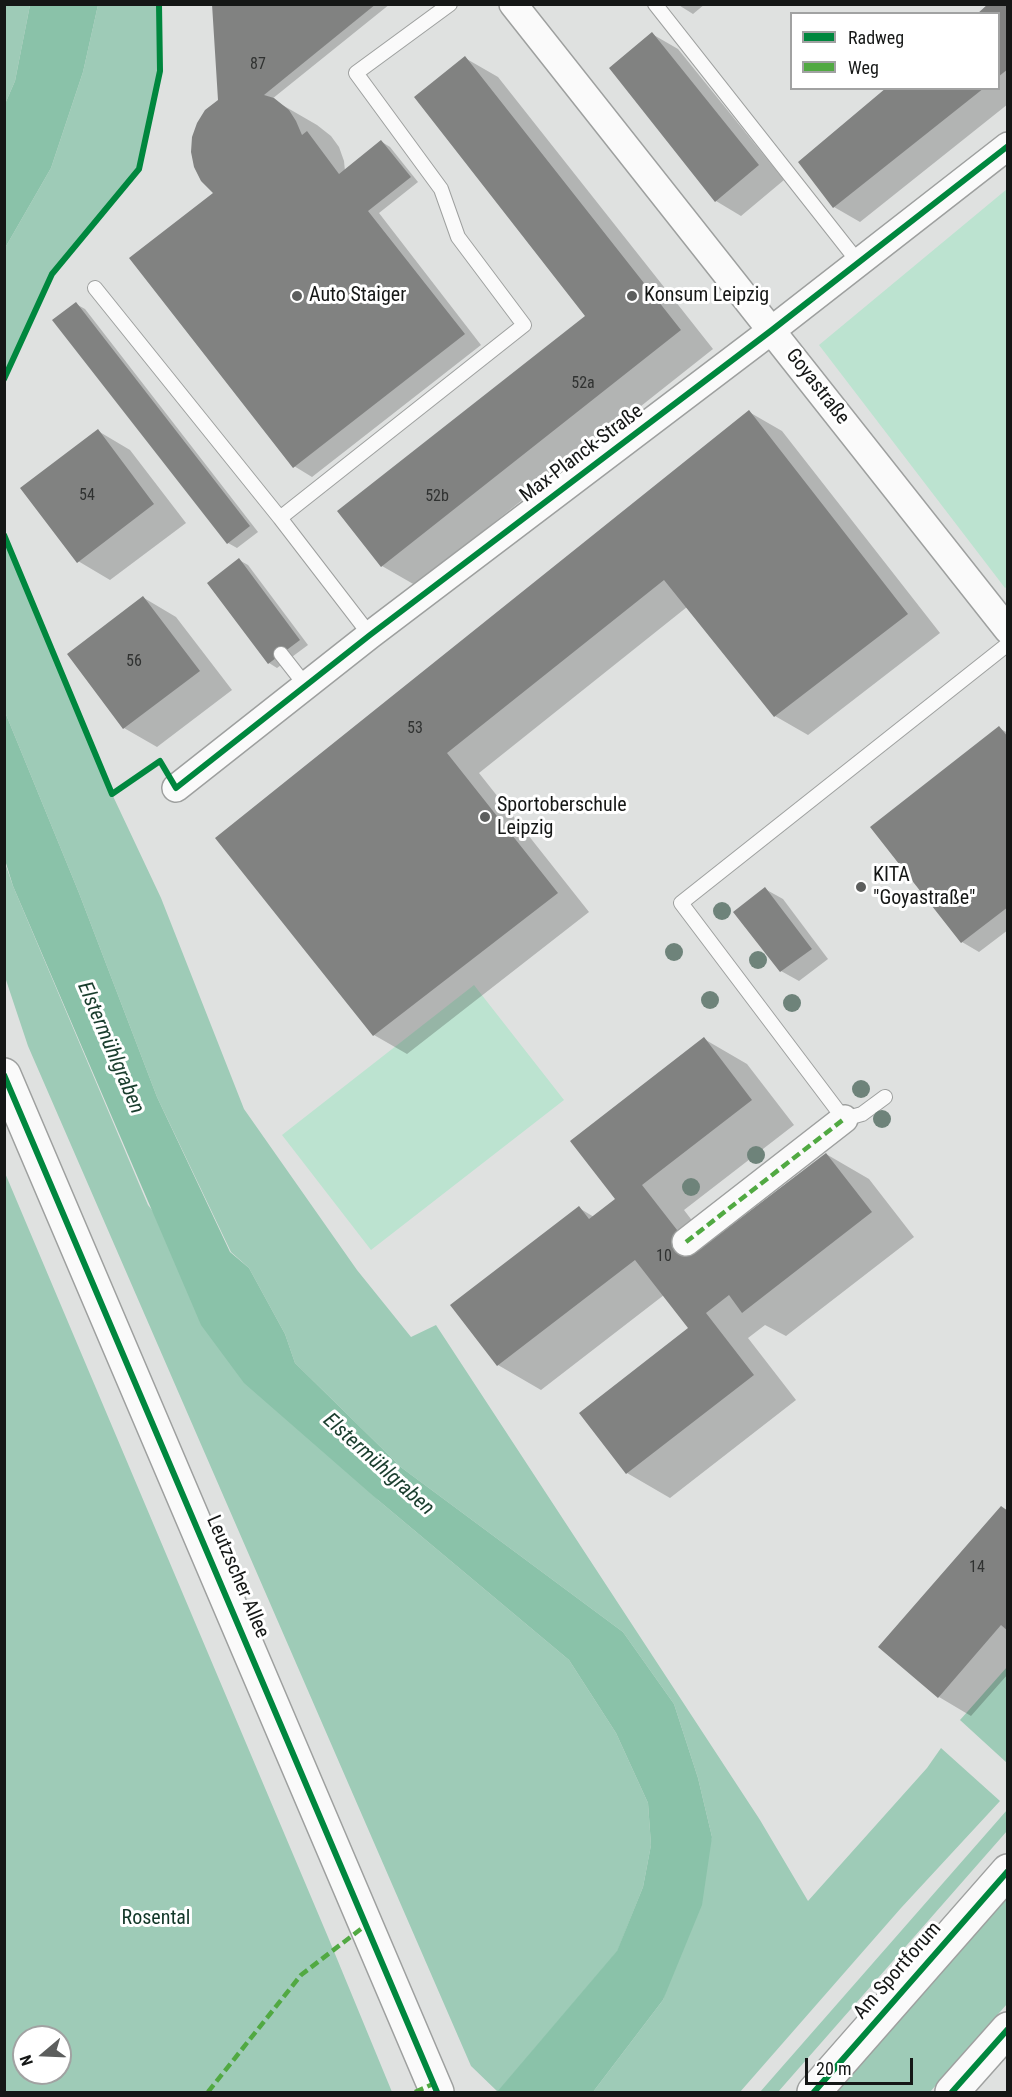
<!DOCTYPE html>
<html>
<head>
<meta charset="utf-8">
<style>
  body { margin:0 }
  #map { position:relative; width:1012px; height:2097px; overflow:hidden; background:#dfe1e0; font-family:"Roboto Condensed",sans-serif }
  canvas { display:block }
  .frame { position:absolute; inset:0; border:6px solid #151716; pointer-events:none }
  .legend { position:absolute; left:790px; top:12px; width:210px; height:78px; box-sizing:border-box; background:#fff; border:2px solid #a1a2a2; margin:0; padding:8px 10px; list-style:none; font-size:18px; color:#151716 }
  .legend li { display:flex; align-items:center; gap:12px; height:30px }
  .legend b { width:30px; border:2px solid #a1a2a2 }
  .north { position:absolute; left:12px; top:2025px; width:60px; height:60px; box-sizing:border-box; background:#fff; border:2px solid #a1a2a2; border-radius:50%; rotate:251deg; font-size:16px; font-weight:700; line-height:24px; text-align:center; color:#151716 }
  .north::after { content:''; display:block; margin:auto; width:21px; height:27px; background:#5c5e5d; clip-path:polygon(50% 0,100% 100%,50% 72%,0 100%) }
  .scale { position:absolute; left:805px; top:2058px; width:108px; height:27px; box-sizing:border-box; border:3px solid #151716; border-top:0; padding-left:8px; font-size:18px; line-height:21px; white-space:nowrap; color:#151716; -webkit-text-stroke:4px #fff; paint-order:stroke }
</style>
</head>
<body>
<div id="map">
<canvas width="1012" height="2097"></canvas>
<div class="frame"></div>
<ul class="legend">
<li><b style="height:8px;background:#00873e"></b>Radweg</li>
<li><b style="height:8px;background:#51a942"></b>Weg</li>
</ul>
<div class="north">N</div>
<div class="scale">20 m</div>
</div>
<script>
const context = document.querySelector('canvas').getContext('2d');
context.lineJoin = 'round';
function paint(path, color) {
  context.fillStyle = color;
  context.fill(path, 'evenodd');
}
function shape(rows) {
  const path = new Path2D();
  for (const r of rows) {
    path.moveTo(r[0], r[1]);
    for (let i = 2; i < r.length; i += 2) path.lineTo(r[i], r[i + 1]);
  }
  return path;
}
function stroke(path, color, width, dash) {
  context.strokeStyle = color;
  context.lineWidth = width;
  context.lineCap = dash ? 'butt' : 'round';
  context.setLineDash(dash || []);
  context.stroke(path);
}
function drawText(font, color, halo, rows, align = 'center') {
  context.font = font + ' "Roboto Condensed",sans-serif';
  context.lineWidth = 6;
  context.setLineDash([]);
  context.textBaseline = 'middle';
  context.strokeStyle = halo;
  context.fillStyle = color;
  for (const [text, x, y, turn = 0] of rows) {
    context.save();
    context.translate(x, y);
    context.rotate((+turn || 0) * Math.PI / 180);
    context.textAlign = isNaN(turn) ? turn : align;
    if (halo) context.strokeText(text, 0, 0);
    context.fillText(text, 0, 0);
    context.restore();
  }
}
paint(shape([
  [1007,189,1008,586,1005,588,819,345],
  [474,985,564,1100,371,1250,282,1135]
]), '#bce3d0');
paint(shape([
  [5,5,30,5,15,81,5,104],
  [98,5,159,5,160,71,139,169,52,274,5,379,5,248,51,168,83,72],
  [4,535,112,794,161,898,244,1109,357,1270,411,1337,436,1325,760,1820,808,1901,927,1768,941,1748,1000,1801,901,1908,740,2092,593,2092,663,2000,712,1837,698,1778,674,1704,623,1632,402,1468,295,1363,285,1334,249,1268,231,1252,157,1097,79,893,5,712],
  [4,860,13,886,148,1205,378,1500,569,1660,616,1733,648,1803,651,1845,643,1887,617,1952,498,2092,471,2066,28,1046,5,977],
  [5,1173,328,1937,392,2092,5,2092],
  [24,2037,60,2037,60,2073,24,2073],
  [1007,1667,1007,1763,960,1720],
  [1007,1810,1007,1831,778,2092,760,2092],
  [1007,1892,1007,2004,930,2092,834,2092]
]), '#9ecbb7');
paint(shape([
  [30,5,98,5,83,72,51,168,5,248,5,104,15,81],
  [5,712,79,893,157,1097,230,1252,249,1268,285,1334,295,1363,402,1468,623,1632,674,1704,698,1778,712,1837,702,1905,663,2000,593,2092,497,2092,617,1951,643,1887,651,1845,648,1803,616,1733,569,1660,378,1500,244,1383,201,1325,13,886,5,860]
]), '#8ac2a9');
paint(shape([
  [214,4,390,4,272,99,317,125,331,136,339,147,344,161,345,171,382,142,390,147,418,182,379,213,481,345,312,477,294,466,215,193,219,101],
  [677,4,705,4,693,14],
  [1008,4,1008,104,860,222,834,207,889,88,998,88,998,14],
  [652,34,678,49,784,180,741,216,716,201],
  [465,58,498,77,713,349,415,585,382,566,587,316],
  [76,304,85,309,258,532,237,548,228,543,55,321],
  [749,412,782,431,940,633,808,735,775,716,687,607,479,773,589,912,407,1054,374,1035,217,838],
  [98,431,130,450,186,523,110,580,78,561],
  [239,560,248,565,308,645,277,668,269,663],
  [144,598,176,617,232,690,157,747,124,728],
  [999,728,1008,733,1008,930,979,952,962,942],
  [765,889,783,899,828,959,799,981,781,971],
  [704,1039,747,1064,794,1125,684,1210,710,1244,826,1154,869,1179,914,1237,786,1336,765,1325,748,1338,796,1400,670,1498,627,1473,690,1328,664,1295,541,1390,498,1365,452,1305,579,1208,594,1217,617,1199],
  [1008,1511,1008,1674,971,1716,939,1697]
]), '#0003');
paint(shape([
  [212,4,376,4,264,95,274,98,289,110,296,121,302,135,307,131,339,174,381,140,411,177,368,211,465,334,293,468,129,258,213,193,201,181,194,167,191,152,192,137,197,123,205,110,218,100],
  [988,4,1008,4,1008,69,998,77,998,14,977,14],
  [652,32,759,165,715,202,609,68],
  [465,56,681,330,381,567,337,511,585,316,414,97],
  [886,88,984,88,833,208,798,162],
  [76,302,250,526,227,544,52,320],
  [749,410,908,614,774,717,664,580,447,753,558,893,373,1036,215,838],
  [98,429,154,504,77,563,20,488],
  [239,558,300,640,268,664,207,583],
  [143,596,200,671,123,729,67,654],
  [999,726,1008,737,1008,907,961,943,870,827],
  [765,887,812,949,780,972,733,912],
  [704,1037,752,1100,642,1185,695,1253,826,1153,872,1212,742,1313,729,1295,706,1313,754,1375,626,1474,579,1413,688,1328,635,1260,497,1366,450,1305,579,1206,589,1219,615,1199,570,1141],
  [1001,1506,1008,1511,1008,1631,1001,1625,938,1698,878,1647]
]), '#818281');
const lane = shape([
  [655,4,859,263],
  [95,288,280,518],
  [370,635,280,518,524,325,458,237,441,189,356,73,450,4],
  [281,654,306,686],
  [885,1097,862,1114,844,1119,681,903,1008,644]
]);
const street = shape([
  [513,4,1008,630],
  [176,788,370,635,772,330,1008,146],
  [686,1242,844,1119]
]);
const secondary = shape([
  [4,1075,437,2092],
  [814,2092,1008,1871],
  [952,2092,1008,2029]
]);
stroke(lane, '#9ea09f', 16);
stroke(street, '#9ea09f', 30);
stroke(secondary, '#9ea09f', 36);
stroke(lane, '#fafafa', 14);
stroke(street, '#fafafa', 27);
stroke(secondary, '#fafafa', 33);
stroke(shape([
  [686,1242,844,1119],
  [208,2092,301,1975,366,1925],
  [415,2092,433,2084]
]), '#51a942', 4.5, [9, 4.5]);
stroke(shape([
  [4,379,52,274,139,169,160,71,159,4],
  [4,535,112,794,160,761,176,788,370,635,772,330,1008,146],
  [4,1075,437,2092],
  [814,2092,1008,1871],
  [952,2092,1008,2029]
]), '#00873e', 6);
context.fillStyle = '#6e837a';
for (const [x, y] of [
  [722,911],
  [674,952],
  [758,960],
  [710,1000],
  [792,1003],
  [861,1089],
  [882,1119],
  [756,1155],
  [691,1187]
]) {
  context.beginPath();
  context.arc(x, y, 9, 0, 2 * Math.PI);
  context.fill();
}
for (const [x, y, r, color] of [
  [297,296,6,"#5c5e5d"],
  [632,296,6,"#5c5e5d"],
  [485,817,6,"#5c5e5d"],
  [861,887,6,"#5c5e5d"]
]) {
  const dot = new Path2D();
  dot.arc(x, y, r, 0, 2 * Math.PI);
  context.fillStyle = color;
  context.fill(dot);
  stroke(dot, '#fff', 2);
}
drawText('16px', '#303231', null, [
  ["87",258,65],
  ["52a",583,384],
  ["54",87,496],
  ["52b",437,497],
  ["56",134,662],
  ["53",415,729],
  ["10",664,1257],
  ["14",977,1568]
]);
drawText('20px', '#151716', '#fff', [
  ["Auto Staiger",309,296],
  ["Konsum Leipzig",644,296],
  ["Sportoberschule",497,806],
  ["Leipzig",497,829],
  ["KITA",873,876],
  ["\"Goyastraße\"",873,899]
], 'left');
drawText('20px', '#151716', '#fff', [
  ["Goyastraße",817,387,52],
  ["Max-Planck-Straße",582,454,-37],
  ["Leutzscher Allee",237,1577,67],
  ["Am Sportforum",898,1971,-49]
]);
drawText('20px', '#113627', '#fff', [
  ["Rosental",156,1919]
]);
drawText('italic 21px', '#193d2d', '#fff', [
  ["Elstermühlgraben",110,1048,67],
  ["Elstermühlgraben",378,1465,42]
]);
</script>
</body>
</html>
